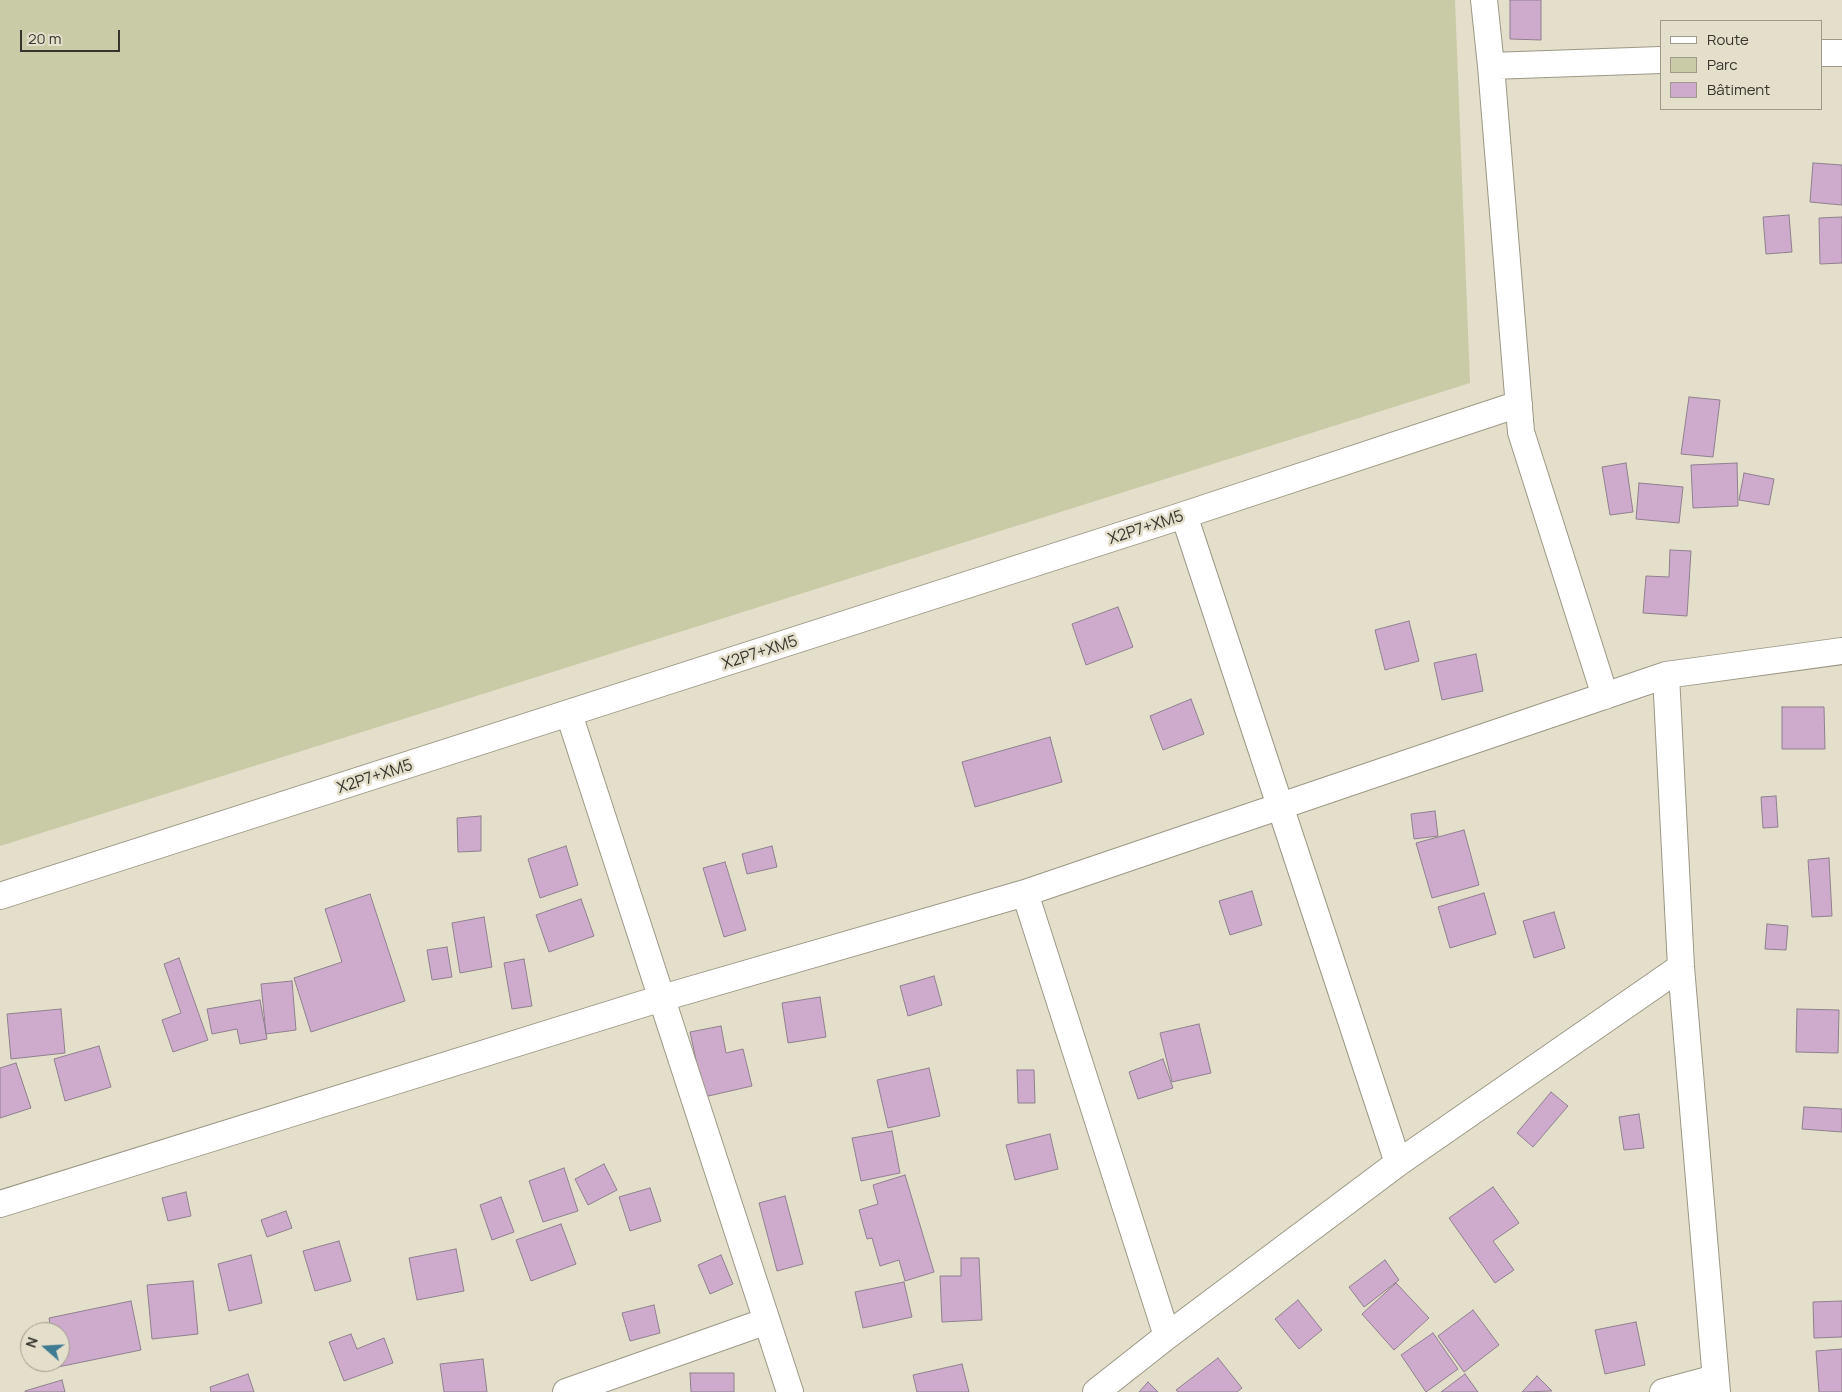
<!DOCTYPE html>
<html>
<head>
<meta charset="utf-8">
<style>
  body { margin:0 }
  #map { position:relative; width:1842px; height:1392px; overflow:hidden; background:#e3dfcb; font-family:Manrope,sans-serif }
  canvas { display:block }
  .legend { position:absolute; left:1660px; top:20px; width:162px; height:90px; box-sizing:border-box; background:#e3dfcb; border:1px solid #9e9b8c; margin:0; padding:6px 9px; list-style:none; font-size:15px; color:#36352d }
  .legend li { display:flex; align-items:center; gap:10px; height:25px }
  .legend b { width:25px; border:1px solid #9e9b8c }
  .north { position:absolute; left:20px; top:1322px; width:50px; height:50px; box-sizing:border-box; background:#e3dfcb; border:1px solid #9e9b8c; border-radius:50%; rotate:289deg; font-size:14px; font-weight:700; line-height:20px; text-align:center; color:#36352d }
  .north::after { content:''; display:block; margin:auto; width:18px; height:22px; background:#3f7b92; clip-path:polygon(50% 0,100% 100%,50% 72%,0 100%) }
  .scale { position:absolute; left:20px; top:30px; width:100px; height:22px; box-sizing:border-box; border:2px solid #36352d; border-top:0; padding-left:6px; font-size:15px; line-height:18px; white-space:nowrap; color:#36352d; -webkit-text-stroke:4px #e3dfcb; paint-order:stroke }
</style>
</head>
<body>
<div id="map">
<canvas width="1842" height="1392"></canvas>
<ul class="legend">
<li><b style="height:6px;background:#fff"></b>Route</li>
<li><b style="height:14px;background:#c8cba5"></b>Parc</li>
<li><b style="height:14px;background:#ceabcc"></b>Bâtiment</li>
</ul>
<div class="north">N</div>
<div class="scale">20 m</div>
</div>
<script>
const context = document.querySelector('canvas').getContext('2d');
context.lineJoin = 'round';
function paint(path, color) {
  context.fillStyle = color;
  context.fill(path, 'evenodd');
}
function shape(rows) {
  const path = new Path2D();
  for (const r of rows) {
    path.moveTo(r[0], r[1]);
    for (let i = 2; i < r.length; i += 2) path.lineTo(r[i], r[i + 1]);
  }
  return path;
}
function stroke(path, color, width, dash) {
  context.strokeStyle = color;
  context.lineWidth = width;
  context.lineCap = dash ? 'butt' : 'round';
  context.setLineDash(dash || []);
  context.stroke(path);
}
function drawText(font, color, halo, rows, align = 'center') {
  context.font = font + ' Manrope,sans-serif';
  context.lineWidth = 5;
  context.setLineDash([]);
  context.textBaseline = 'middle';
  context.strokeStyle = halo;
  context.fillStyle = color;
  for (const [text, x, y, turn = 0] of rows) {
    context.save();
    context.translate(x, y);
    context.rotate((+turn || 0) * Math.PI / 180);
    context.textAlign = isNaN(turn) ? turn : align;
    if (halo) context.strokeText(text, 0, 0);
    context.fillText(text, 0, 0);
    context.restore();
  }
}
paint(shape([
  [0,0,1455,0,1470,383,0,846]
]), '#c8cba5');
const building = shape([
  [1510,0,1541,0,1541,40,1510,39,1510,0],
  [1813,163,1842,165,1842,205,1810,202,1813,163],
  [1789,215,1792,252,1766,254,1763,217,1789,215],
  [1842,217,1842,263,1820,264,1819,218,1842,217],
  [1689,397,1720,400,1713,457,1681,454,1689,397],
  [1626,463,1633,512,1610,515,1602,467,1626,463],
  [1737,463,1738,506,1693,508,1691,465,1737,463],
  [1744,473,1774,479,1769,505,1739,500,1744,473],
  [1639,483,1683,487,1679,523,1636,519,1639,483],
  [1670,550,1691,551,1687,616,1643,613,1646,576,1669,577,1670,550],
  [1118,607,1133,647,1086,665,1072,624,1118,607],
  [1409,621,1419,661,1385,670,1375,630,1409,621],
  [1476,654,1483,691,1442,700,1434,663,1476,654],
  [1191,699,1204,734,1163,750,1150,716,1191,699],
  [1782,707,1824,707,1825,749,1782,749,1782,707],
  [1050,737,1062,782,975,807,962,762,1050,737],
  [1776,796,1778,827,1763,828,1761,797,1776,796],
  [1435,811,1438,836,1414,839,1411,814,1435,811],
  [481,816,481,851,458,852,457,818,481,816],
  [1464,830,1479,885,1432,898,1416,843,1464,830],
  [566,846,578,885,540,898,528,859,566,846],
  [772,846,777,867,747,874,742,854,772,846],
  [1829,858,1832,916,1812,917,1808,860,1829,858],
  [725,862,746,930,724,937,703,868,725,862],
  [1252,891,1262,925,1230,935,1219,901,1252,891],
  [1484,893,1496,934,1450,948,1438,907,1484,893],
  [370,894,405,1001,311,1032,294,978,342,962,325,909,370,894],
  [581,899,594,936,549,952,536,915,581,899],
  [1554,912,1565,948,1534,958,1523,921,1554,912],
  [484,917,492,967,460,973,452,923,484,917],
  [1767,924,1788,926,1786,950,1765,949,1767,924],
  [447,947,452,977,432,980,427,950,447,947],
  [179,958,208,1040,173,1052,162,1020,181,1013,164,964,179,958],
  [524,959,532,1006,512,1009,504,963,524,959],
  [934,976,942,1005,908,1016,900,986,934,976],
  [292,981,296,1030,266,1034,261,984,292,981],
  [820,997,826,1037,788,1043,782,1003,820,997],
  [260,1000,267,1039,240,1044,237,1029,212,1034,207,1009,260,1000],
  [61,1009,65,1053,11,1059,7,1014,61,1009],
  [1797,1009,1839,1010,1838,1053,1796,1052,1797,1009],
  [1199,1024,1211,1073,1172,1082,1160,1033,1199,1024],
  [721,1026,726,1053,743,1049,752,1086,704,1097,690,1032,721,1026],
  [99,1046,111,1087,65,1101,54,1059,99,1046],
  [1163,1059,1173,1088,1138,1099,1129,1072,1163,1059],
  [16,1063,31,1108,0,1118,0,1068,16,1063],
  [929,1068,940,1116,888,1128,877,1080,929,1068],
  [1017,1070,1034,1070,1035,1103,1018,1103,1017,1070],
  [1551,1092,1568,1106,1533,1147,1517,1133,1551,1092],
  [1804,1107,1842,1109,1842,1132,1802,1129,1804,1107],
  [1639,1114,1644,1148,1624,1150,1619,1117,1639,1114],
  [892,1131,900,1173,861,1181,852,1138,892,1131],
  [1050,1134,1058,1169,1015,1180,1006,1145,1050,1134],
  [604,1164,617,1190,588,1205,575,1179,604,1164],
  [564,1168,578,1211,543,1222,529,1181,564,1168],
  [905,1175,934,1272,905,1281,899,1260,880,1266,872,1238,867,1239,859,1210,878,1204,873,1185,905,1175],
  [1493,1187,1519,1223,1493,1241,1514,1270,1495,1283,1449,1218,1493,1187],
  [650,1188,661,1221,630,1231,619,1197,650,1188],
  [186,1192,191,1216,168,1221,162,1198,186,1192],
  [785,1196,803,1264,777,1271,759,1203,785,1196],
  [501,1197,514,1232,492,1240,480,1205,501,1197],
  [286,1211,292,1228,267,1237,261,1220,286,1211],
  [561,1224,576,1264,531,1281,516,1240,561,1224],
  [339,1241,351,1281,315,1291,303,1251,339,1241],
  [456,1249,464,1291,417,1300,409,1258,456,1249],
  [251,1255,262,1303,229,1311,218,1264,251,1255],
  [721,1255,733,1284,710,1294,698,1265,721,1255],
  [961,1258,979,1258,982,1320,942,1322,940,1276,961,1276,961,1258],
  [1385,1260,1399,1280,1364,1307,1349,1287,1385,1260],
  [193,1281,198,1334,152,1339,147,1285,193,1281],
  [904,1282,912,1317,863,1328,855,1292,904,1282],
  [1396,1283,1429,1318,1394,1350,1362,1314,1396,1283],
  [1298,1300,1322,1330,1299,1349,1275,1319,1298,1300],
  [131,1301,141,1350,58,1367,57,1362,60,1362,60,1332,51,1332,49,1318,131,1301],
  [1842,1301,1842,1337,1814,1338,1813,1302,1842,1301],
  [654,1305,660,1333,630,1341,622,1313,654,1305],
  [1473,1310,1499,1345,1464,1372,1438,1336,1473,1310],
  [1636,1322,1645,1365,1605,1374,1595,1330,1636,1322],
  [1433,1333,1458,1369,1426,1392,1401,1355,1433,1333],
  [351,1334,357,1349,384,1338,393,1363,344,1381,329,1342,351,1334],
  [1842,1349,1842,1392,1819,1392,1816,1351,1842,1349],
  [1218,1358,1242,1388,1237,1392,1178,1392,1176,1390,1218,1358],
  [483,1359,487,1392,444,1392,440,1364,483,1359],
  [962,1364,969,1392,917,1392,913,1375,962,1364],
  [690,1373,734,1373,734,1392,691,1392,690,1373],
  [248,1374,254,1392,211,1392,210,1387,248,1374],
  [1465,1374,1478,1392,1441,1392,1465,1374],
  [1537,1376,1552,1391,1522,1392,1537,1376],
  [62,1380,65,1392,25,1392,25,1391,62,1380],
  [1148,1382,1158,1392,1139,1392,1148,1382]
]);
paint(building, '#ceabcc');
stroke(building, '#8f808e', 1);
const minor = shape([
  [1484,0,1491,66],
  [1821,53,1842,53],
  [1184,515,1398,1163],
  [1666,675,1681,967,1717,1392],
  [1605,696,1521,432,1491,66,1661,60],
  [569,714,790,1392],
  [1025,893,1167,1336],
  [0,896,1184,515,1519,404],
  [0,1204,662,998,1025,893,1666,675,1842,651],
  [566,1392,767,1321],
  [1096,1392,1167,1336,1398,1163,1681,967],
  [1663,1392,1715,1378]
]);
stroke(minor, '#9b9885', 28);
stroke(minor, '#fff', 26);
drawText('16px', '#36352d', '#e3dfcb', [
  ["X2P7+XM5",1146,528,-18],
  ["X2P7+XM5",760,653,-18],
  ["X2P7+XM5",375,777,-18]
]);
</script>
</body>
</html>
